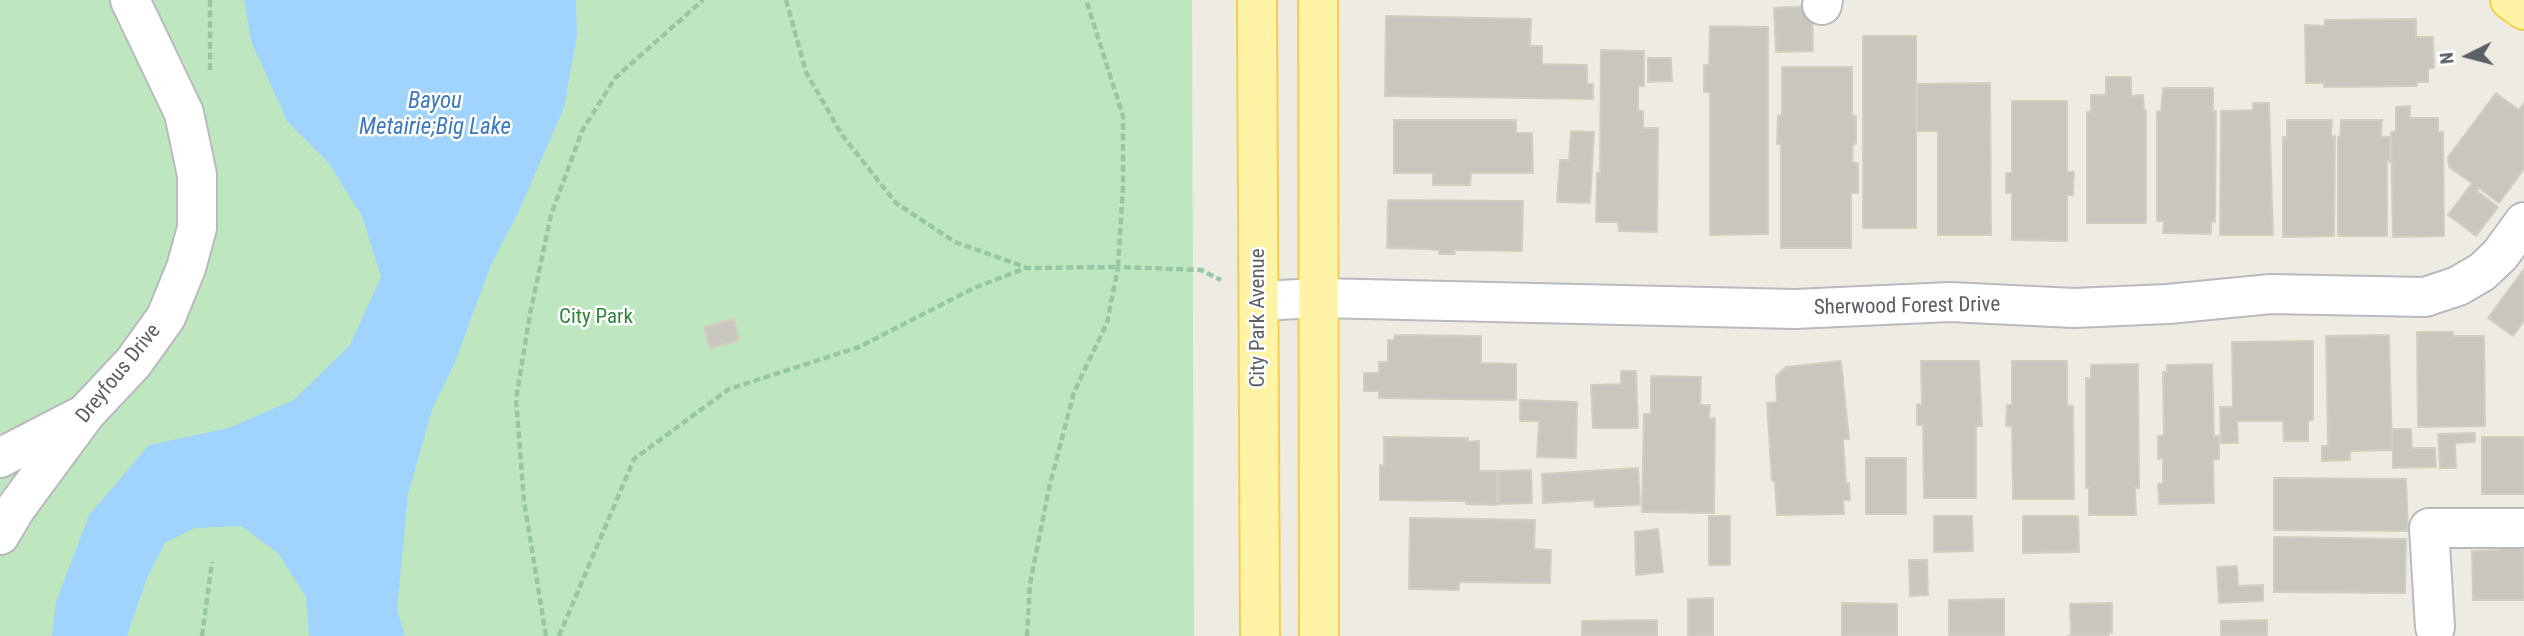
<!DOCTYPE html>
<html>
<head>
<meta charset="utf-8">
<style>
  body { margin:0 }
  #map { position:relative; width:2524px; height:636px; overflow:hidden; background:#eeece2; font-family:"Roboto Condensed",sans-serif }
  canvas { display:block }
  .north { position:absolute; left:2433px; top:21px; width:70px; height:70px; -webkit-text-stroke:5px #fff; paint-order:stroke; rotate:264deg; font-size:19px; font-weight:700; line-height:28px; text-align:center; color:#5b5e64 }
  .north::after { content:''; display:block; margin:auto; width:24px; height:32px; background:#5b5e64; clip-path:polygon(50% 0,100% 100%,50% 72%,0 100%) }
</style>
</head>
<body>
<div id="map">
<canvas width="2524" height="636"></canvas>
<div class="north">N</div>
</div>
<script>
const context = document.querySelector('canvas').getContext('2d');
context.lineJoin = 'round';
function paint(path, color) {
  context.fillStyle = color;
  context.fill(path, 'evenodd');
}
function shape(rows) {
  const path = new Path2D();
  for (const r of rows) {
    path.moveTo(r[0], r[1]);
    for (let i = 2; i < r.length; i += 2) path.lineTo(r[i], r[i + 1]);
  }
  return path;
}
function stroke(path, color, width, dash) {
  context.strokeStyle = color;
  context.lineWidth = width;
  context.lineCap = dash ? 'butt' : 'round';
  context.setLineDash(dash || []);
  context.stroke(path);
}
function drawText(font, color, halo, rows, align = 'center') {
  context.font = font + ' "Roboto Condensed",sans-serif';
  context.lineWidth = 5;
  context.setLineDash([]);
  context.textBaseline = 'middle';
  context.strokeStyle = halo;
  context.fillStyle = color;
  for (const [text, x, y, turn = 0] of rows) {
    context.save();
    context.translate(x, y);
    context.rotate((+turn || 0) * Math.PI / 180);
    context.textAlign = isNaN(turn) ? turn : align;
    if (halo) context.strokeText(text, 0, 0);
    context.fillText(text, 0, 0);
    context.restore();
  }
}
paint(shape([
  [0,0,1192,0,1194,636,0,636]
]), '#bee7bf');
paint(shape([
  [244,0,576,0,577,35,564,108,518,213,491,265,455,362,432,410,408,495,397,609,405,636,309,636,306,597,278,553,241,526,195,528,165,543,147,578,127,636,52,636,56,602,89,515,149,445,228,428,294,400,350,345,381,277,362,216,327,161,287,121,251,41]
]), '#a1d3ff');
const building = shape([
  [1812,6,1813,51,1776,52,1774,8,1812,6],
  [1386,16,1531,19,1530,46,1542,46,1542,64,1587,65,1587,84,1593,84,1593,99,1385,96,1386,16],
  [2416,19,2416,37,2433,37,2434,68,2428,68,2428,82,2417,82,2417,86,2324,87,2324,83,2306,83,2305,25,2325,26,2325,20,2416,19],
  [1710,26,1768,27,1768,234,1710,235,1710,92,1704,92,1704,65,1709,65,1710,26],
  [1863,36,1916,36,1916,228,1863,228,1863,36],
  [1601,50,1644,51,1644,86,1638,86,1638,111,1643,111,1643,128,1658,128,1657,232,1619,231,1618,222,1596,222,1597,173,1600,173,1601,50],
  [1648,58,1671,58,1672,81,1648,82,1648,58],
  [1782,67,1852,67,1852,116,1856,116,1856,144,1853,144,1852,162,1858,163,1858,193,1851,193,1851,248,1781,248,1781,144,1777,144,1778,116,1782,115,1782,67],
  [2106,77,2131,77,2131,96,2143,95,2144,110,2146,110,2146,223,2087,223,2087,112,2091,112,2091,95,2106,95,2106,77],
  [1990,83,1991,235,1938,235,1938,131,1917,131,1917,84,1990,83],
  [2163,88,2213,88,2213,111,2216,111,2215,222,2211,222,2211,234,2163,233,2164,221,2157,221,2157,111,2161,112,2163,88],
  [2496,93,2519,110,2524,103,2524,169,2499,203,2479,188,2477,191,2498,207,2476,236,2448,215,2472,183,2449,167,2448,157,2496,93],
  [2012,101,2067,101,2067,172,2074,172,2073,195,2067,195,2067,241,2012,240,2012,193,2006,193,2006,173,2012,173,2012,101],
  [2253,103,2269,103,2273,235,2220,235,2221,111,2253,110,2253,103],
  [2410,106,2410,118,2438,118,2438,132,2443,132,2444,236,2393,237,2391,132,2396,132,2396,107,2410,106],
  [1394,120,1516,120,1516,133,1532,133,1533,173,1471,173,1470,185,1433,185,1433,173,1394,173,1394,120],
  [2287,120,2332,120,2331,137,2335,136,2334,236,2283,237,2283,137,2287,137,2287,120],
  [2341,120,2382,120,2381,137,2390,137,2390,162,2387,161,2387,236,2338,236,2338,137,2340,137,2341,120],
  [1571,131,1594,132,1590,203,1557,202,1560,160,1569,160,1571,131],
  [1388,200,1523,201,1522,251,1454,250,1455,254,1439,254,1439,250,1425,249,1387,248,1388,200],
  [2524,269,2524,321,2513,336,2488,318,2524,269],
  [734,319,739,340,710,349,704,327,734,319],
  [2417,332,2453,332,2453,336,2484,336,2485,426,2418,427,2417,332],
  [1395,335,1481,336,1481,363,1516,364,1516,400,1379,398,1379,391,1364,391,1364,373,1379,373,1379,362,1388,362,1388,340,1394,340,1395,335],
  [2389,335,2392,450,2350,451,2350,460,2322,461,2322,446,2328,446,2326,336,2389,335],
  [2313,341,2313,420,2308,420,2308,441,2284,441,2283,421,2237,421,2238,443,2221,443,2220,407,2233,407,2232,342,2313,341],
  [1841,361,1849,439,1843,439,1846,483,1849,483,1850,500,1843,500,1844,514,1777,515,1775,481,1772,481,1767,403,1777,402,1776,376,1786,367,1841,361],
  [1921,361,1979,361,1982,426,1976,426,1976,498,1924,498,1923,425,1917,425,1917,404,1922,405,1921,361],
  [2012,361,2067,361,2067,406,2073,406,2074,499,2013,499,2012,426,2006,426,2007,405,2012,405,2012,361],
  [2138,364,2139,488,2135,488,2136,515,2089,515,2089,488,2086,488,2086,378,2091,378,2091,365,2138,364],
  [2212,364,2214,436,2219,436,2219,459,2213,460,2214,503,2159,504,2158,484,2163,484,2163,458,2158,459,2158,436,2164,436,2163,372,2167,372,2167,365,2212,364],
  [1621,371,1636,371,1638,428,1593,428,1591,385,1621,384,1621,371],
  [1651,376,1701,377,1700,405,1710,405,1709,418,1715,418,1714,513,1642,512,1644,414,1651,414,1651,376],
  [1520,400,1577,402,1576,458,1537,457,1539,421,1520,421,1520,400],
  [2393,429,2411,429,2412,448,2435,448,2436,467,2393,468,2393,429],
  [2475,433,2475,442,2455,443,2456,468,2440,468,2438,434,2475,433],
  [1384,437,1468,438,1467,442,1479,441,1479,471,1497,471,1497,505,1466,504,1466,501,1380,500,1380,465,1384,466,1384,437],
  [2482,437,2524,437,2524,494,2482,494,2482,437],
  [1866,458,1906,458,1906,514,1866,514,1866,458],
  [1638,468,1640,505,1595,507,1594,500,1543,503,1542,474,1638,468],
  [1531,470,1532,503,1499,504,1499,471,1531,470],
  [2274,478,2406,479,2408,531,2274,530,2274,478],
  [1709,516,1730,516,1730,565,1709,565,1709,516],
  [1934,516,1972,516,1973,551,1934,552,1934,516],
  [2023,516,2078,516,2079,552,2023,553,2023,516],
  [1410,518,1535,520,1534,549,1551,550,1550,583,1459,582,1459,590,1409,589,1410,518],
  [1658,529,1663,572,1636,575,1635,532,1658,529],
  [2274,537,2406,539,2405,593,2274,592,2274,537],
  [2498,545,2523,545,2524,600,2473,600,2472,551,2499,550,2498,545],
  [1909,560,1927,560,1928,595,1910,596,1909,560],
  [2237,566,2238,586,2263,585,2263,601,2219,603,2217,567,2237,566],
  [1713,598,1713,636,1688,636,1688,599,1713,598],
  [2004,599,2004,636,1949,636,1949,600,2004,599],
  [1842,603,1897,604,1897,636,1842,636,1842,603],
  [2112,603,2112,633,2108,633,2109,636,2068,636,2071,635,2070,604,2112,603],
  [1657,620,1657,636,1582,636,1582,621,1657,620],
  [2267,620,2267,636,2221,636,2221,621,2267,620]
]);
paint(building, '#c9c6bf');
stroke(building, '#d3cec0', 2);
const minor = shape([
  [1822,5,1823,0],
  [1259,301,1319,298,1795,309,1950,302,2074,308,2168,304,2271,294,2425,297,2458,286,2482,272,2500,255,2524,222],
  [0,458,79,417],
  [0,535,16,508,86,413,133,363,166,317,186,268,197,228,197,175,184,113,130,0],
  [2435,627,2429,528,2524,528]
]);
const major = shape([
  [1257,0,1260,636],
  [1318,0,1319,636],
  [2510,0,2524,10]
]);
stroke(minor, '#b8babf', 42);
stroke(major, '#f6cd53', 42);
stroke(shape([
  [210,0,210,72],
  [786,0,806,72,842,135,896,203,955,242,1025,267],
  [202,636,212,562],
  [546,636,524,501,516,399,530,314,551,215,582,131,615,78,703,0],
  [559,636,634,459,729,389,859,347,974,288,1026,268,1118,267,1123,187,1123,116,1086,0],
  [1027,636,1030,584,1049,488,1074,392,1107,323,1118,267,1201,270,1221,280]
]), '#96c8a6', 4.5, [7, 3.5]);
stroke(minor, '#fff', 38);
stroke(major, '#fff3a6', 38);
drawText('21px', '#5b5e64', '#fff', [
  ["Sherwood Forest Drive",1907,307,-1],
  ["City Park Avenue",1259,318,-90],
  ["Dreyfous Drive",119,374,-51]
]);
drawText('21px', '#318438', '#fff', [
  ["City Park",596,318]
]);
drawText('italic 23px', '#3e78be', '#fff', [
  ["Bayou",435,102],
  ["Metairie;Big Lake",435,128]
]);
</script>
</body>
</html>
